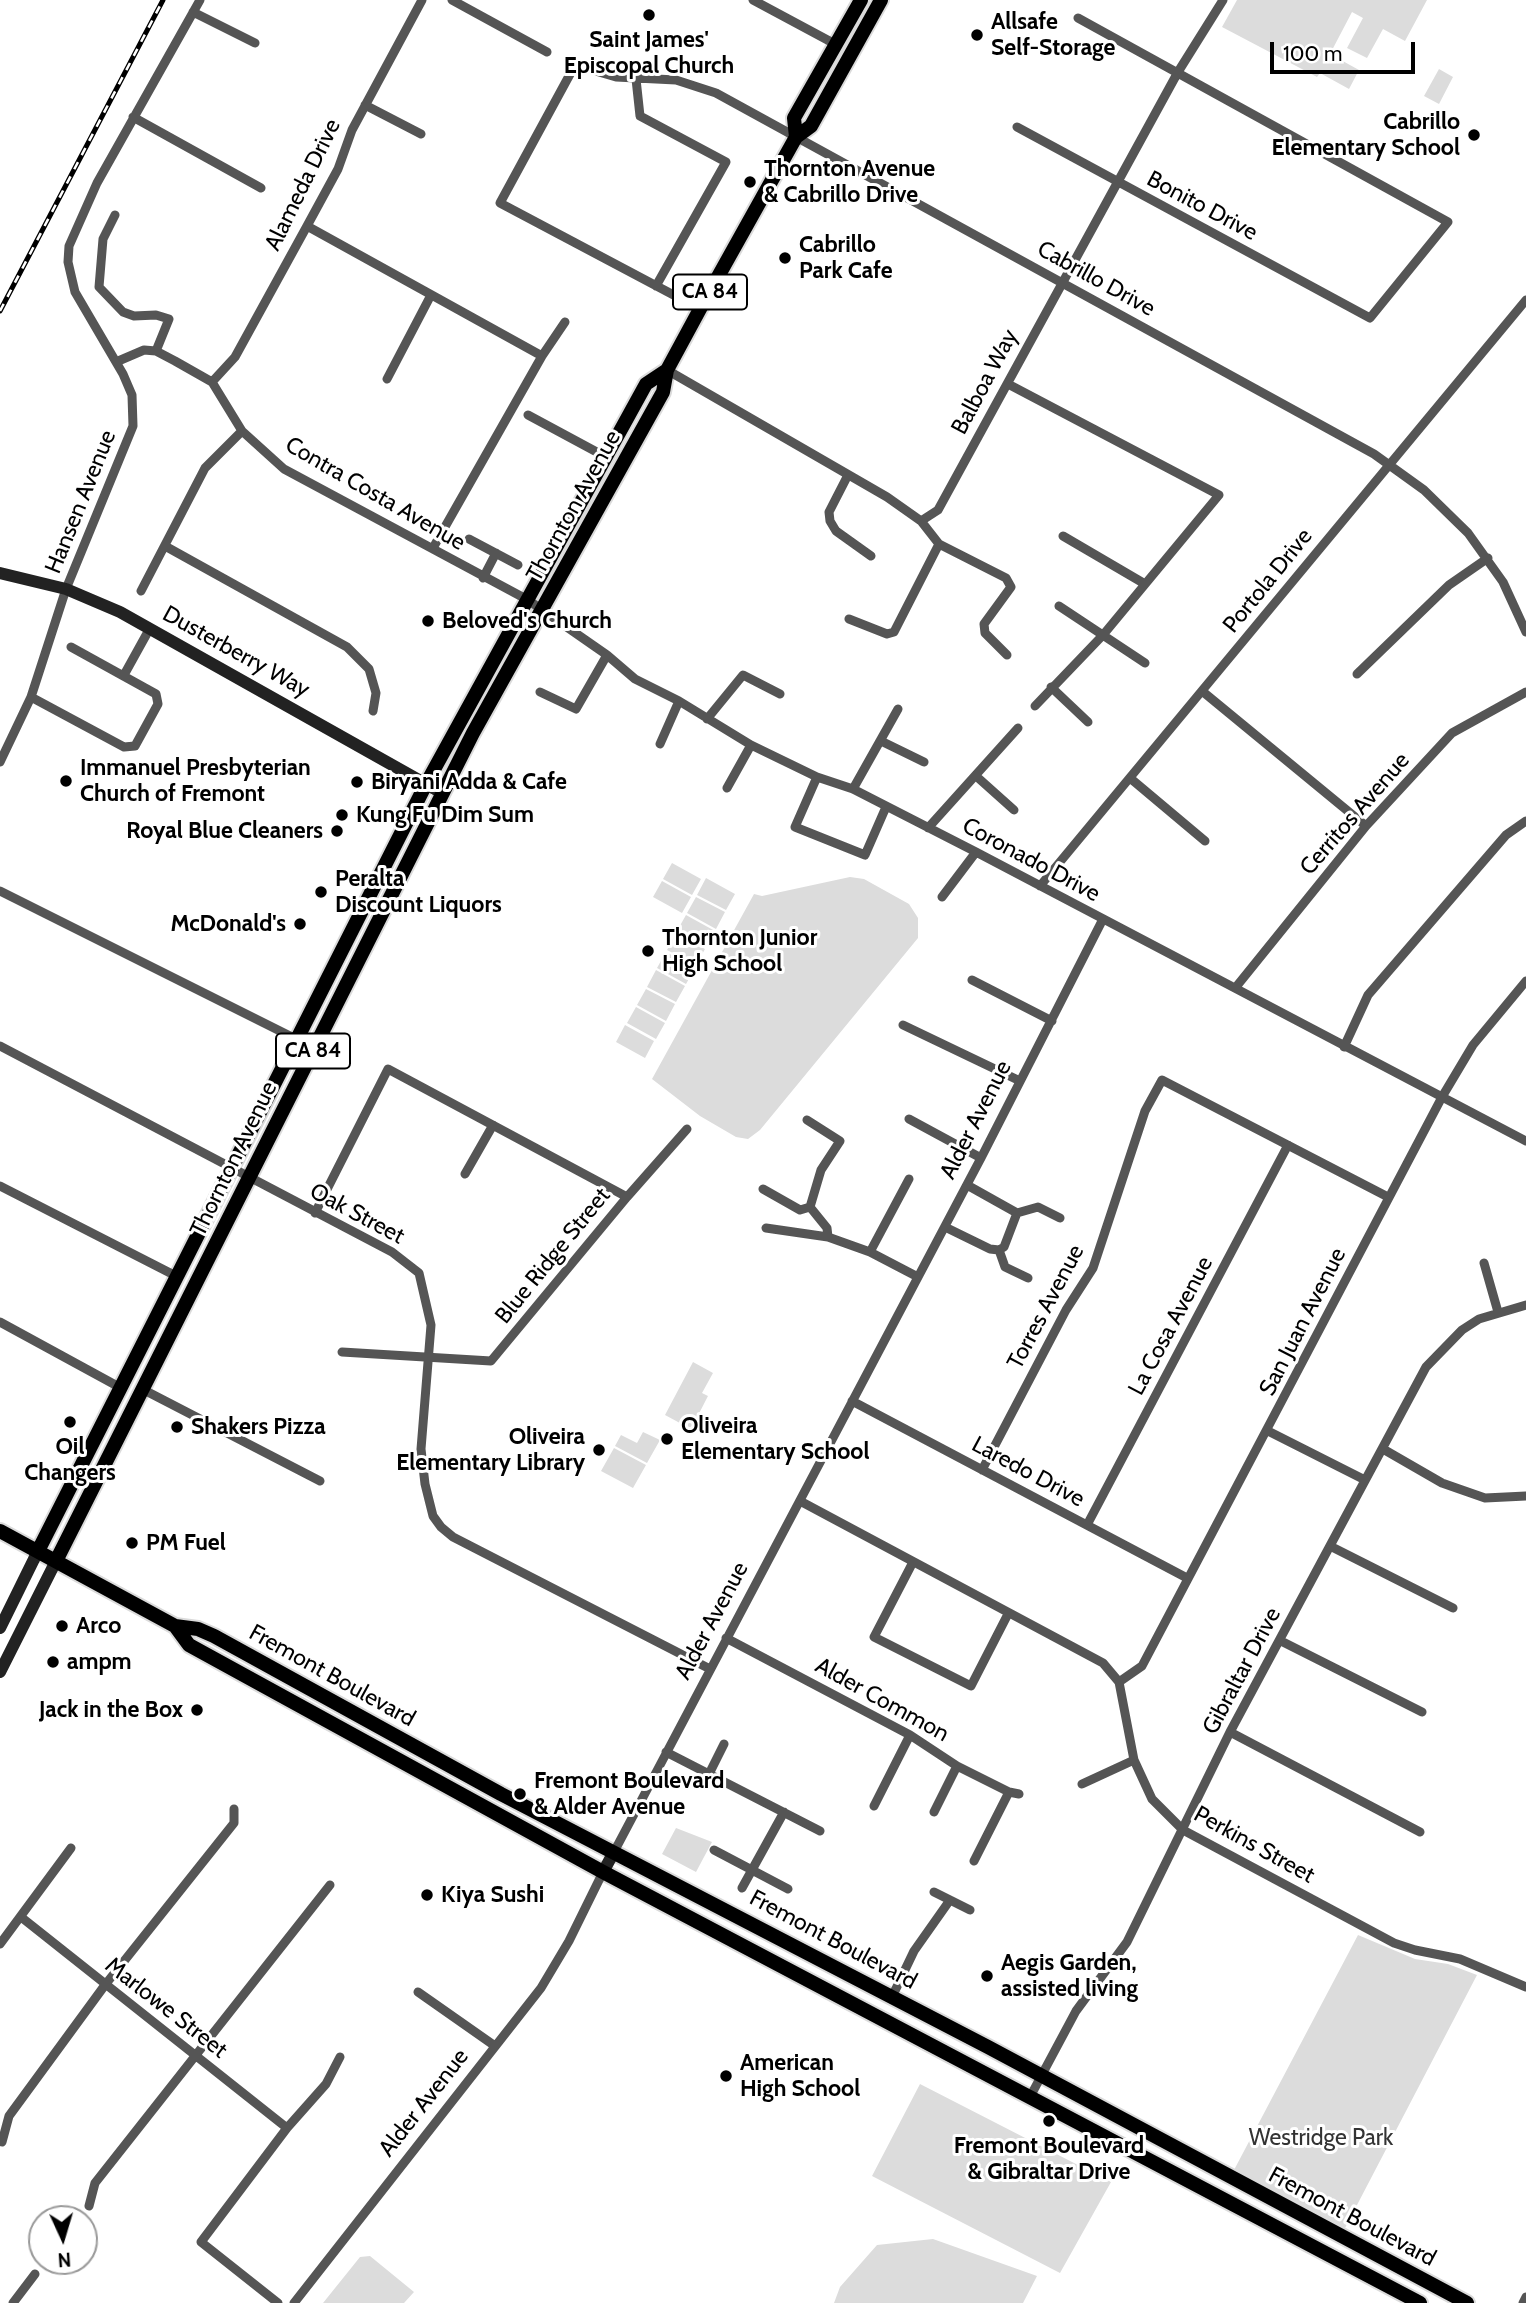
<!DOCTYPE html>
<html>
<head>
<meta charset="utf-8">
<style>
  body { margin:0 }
  #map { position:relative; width:1526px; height:2303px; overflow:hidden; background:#fff; font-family:Cabin,sans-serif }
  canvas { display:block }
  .north { position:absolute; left:28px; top:2205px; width:70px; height:70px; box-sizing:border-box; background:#fff; border:2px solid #999; border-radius:50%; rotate:176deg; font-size:19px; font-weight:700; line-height:28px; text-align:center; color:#000 }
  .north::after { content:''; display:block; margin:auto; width:24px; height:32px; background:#000; clip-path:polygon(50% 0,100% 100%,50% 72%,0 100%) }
  .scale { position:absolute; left:1270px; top:42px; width:145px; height:32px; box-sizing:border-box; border:4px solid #000; border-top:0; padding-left:9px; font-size:21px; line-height:24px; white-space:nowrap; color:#000; -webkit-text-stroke:5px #fff; paint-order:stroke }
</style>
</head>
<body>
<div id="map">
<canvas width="1526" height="2303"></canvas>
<div class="north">N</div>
<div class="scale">100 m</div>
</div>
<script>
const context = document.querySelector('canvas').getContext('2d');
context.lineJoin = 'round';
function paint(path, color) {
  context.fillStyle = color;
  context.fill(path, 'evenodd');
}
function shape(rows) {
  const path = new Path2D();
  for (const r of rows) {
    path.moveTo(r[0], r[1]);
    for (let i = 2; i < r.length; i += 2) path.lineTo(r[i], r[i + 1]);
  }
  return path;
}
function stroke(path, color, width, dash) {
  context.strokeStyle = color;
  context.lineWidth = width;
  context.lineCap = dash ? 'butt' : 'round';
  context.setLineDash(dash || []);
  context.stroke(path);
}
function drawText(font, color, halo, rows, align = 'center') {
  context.font = font + ' Cabin,sans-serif';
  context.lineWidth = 6;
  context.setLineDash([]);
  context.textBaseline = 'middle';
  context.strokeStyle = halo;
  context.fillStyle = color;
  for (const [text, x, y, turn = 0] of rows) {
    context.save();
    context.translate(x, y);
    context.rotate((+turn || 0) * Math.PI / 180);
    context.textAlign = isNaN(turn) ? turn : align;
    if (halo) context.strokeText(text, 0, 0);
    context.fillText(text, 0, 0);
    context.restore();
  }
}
paint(shape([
  [1237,0,1427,0,1405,41,1383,29,1367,58,1347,48,1363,18,1352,12,1330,54,1359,70,1349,89,1320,73,1317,77,1222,27],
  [1439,69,1453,77,1439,104,1424,96],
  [672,863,701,879,692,895,663,879],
  [850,877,864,879,909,904,918,918,918,938,760,1130,748,1139,736,1137,700,1116,652,1079,754,894,762,896],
  [706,878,735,894,726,910,697,895],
  [662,881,691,897,682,913,653,897],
  [696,897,725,912,716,929,687,913],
  [686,915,715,931,706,947,677,931],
  [676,933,705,949,696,965,667,950],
  [666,952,695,968,686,984,657,968],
  [656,970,685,986,676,1002,647,987],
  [646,989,675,1004,666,1021,637,1005],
  [636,1007,665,1023,656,1039,627,1023],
  [625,1025,654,1041,645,1058,616,1042],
  [693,1362,713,1373,702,1393,708,1396,691,1429,665,1415],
  [643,1432,660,1440,647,1463,615,1446,621,1435,637,1443],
  [614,1448,646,1465,633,1488,601,1471],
  [676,1828,712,1842,696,1872,662,1854],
  [1358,1935,1415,1959,1448,1964,1477,1975,1345,2228,1234,2170],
  [920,2084,1111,2182,1060,2273,872,2176],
  [933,2239,1037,2276,1023,2303,834,2303,840,2287,877,2245],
  [370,2256,414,2292,404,2303,323,2303,360,2257]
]), '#dcdcdc');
const primary = shape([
  [796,137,794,118,861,0],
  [0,1531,175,1626,198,1629,214,1636,501,1794,988,2047,1467,2303],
  [38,1551,426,784,646,384,667,370],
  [56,1561,473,733,663,392,667,370,700,309,796,137,811,126,881,0],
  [175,1626,189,1645,603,1872,1420,2303]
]);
stroke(primary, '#dbdbdb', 18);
stroke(shape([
  [452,0,547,52],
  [753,0,835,44],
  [193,12,255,43],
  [636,79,640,116,726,162,656,286],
  [365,105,421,134],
  [133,117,261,188],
  [1017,127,1370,318,1448,222,1078,18],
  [115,215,103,239,99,287,123,312,134,316,156,315,169,319,156,351],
  [307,226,542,356],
  [700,309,500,203,575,65,616,77,676,80,716,93,1374,454,1424,490,1468,533,1503,582,1526,632],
  [116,362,144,350,156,351,175,361,212,382,242,431,284,469,528,600,607,655,635,679,679,701,751,745,817,777,853,789,976,852,1526,1141],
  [667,370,887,497,921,521,939,544,1006,578,1011,587,984,624,985,633,1007,655],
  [387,379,431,295],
  [212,382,235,357,307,226,338,169,352,130,422,0],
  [1008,384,1219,495,1103,635,1035,706],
  [528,415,606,457],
  [848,475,829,512,830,521,836,531,871,556],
  [921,521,938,510,1178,72,1223,0],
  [1063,536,1145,584],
  [469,539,518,565],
  [165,546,347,647,369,669,376,693,373,711],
  [433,548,542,356,565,322],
  [483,578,496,553],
  [141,591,205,468,242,431],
  [1059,606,1145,663],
  [849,619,887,634,894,632,939,544],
  [1357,674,1449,585,1488,558],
  [124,675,150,628],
  [1051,687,1088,722],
  [1202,691,1366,826],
  [540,692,576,709,607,655],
  [31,697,124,747,135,746,158,704,156,694,71,647],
  [707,719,743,675,780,694],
  [881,741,924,762],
  [660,744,679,701],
  [0,762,31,697,66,589,133,426,132,395,123,374,75,292,68,262,69,246,97,183,200,0],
  [976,776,1014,810],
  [817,777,795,827,865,855,886,807],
  [1130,778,1205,841],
  [727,788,751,745],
  [853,789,898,709],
  [928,828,1018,728],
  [1040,886,1526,300],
  [0,891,296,1039],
  [942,897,976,852],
  [972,980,1052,1021],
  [1236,987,1366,826,1452,733,1526,692],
  [903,1025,1020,1081],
  [0,1046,392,1252,419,1273,431,1325,421,1449,425,1484,433,1516,441,1527,453,1537,710,1669],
  [1344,1047,1368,995,1506,835,1526,821],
  [909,1119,981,1158],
  [807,1120,840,1141,821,1170,810,1207,827,1228,828,1237],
  [465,1174,493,1125],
  [0,1186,178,1277],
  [763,1189,800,1210,810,1207],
  [315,1213,388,1069,627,1197],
  [1017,1213,1038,1207,1060,1218],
  [945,1227,990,1249,999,1250,1004,1247,1017,1213,967,1185],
  [766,1228,828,1237,870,1252,916,1276],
  [999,1250,1005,1267,1028,1278],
  [870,1252,909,1179],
  [1484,1263,1498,1312],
  [0,1322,121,1388],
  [342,1352,491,1361,627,1197,687,1129],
  [144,1390,320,1481],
  [852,1401,1187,1578],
  [1268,1431,1365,1480],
  [1383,1449,1442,1483,1485,1498,1526,1496],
  [982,1470,1066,1310,1093,1268,1145,1111,1162,1080,1388,1197],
  [800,1501,1103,1663,1119,1682,1134,1760,1152,1799,1183,1830,1394,1943,1415,1950,1460,1959,1526,1987],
  [1087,1525,1288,1145],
  [1330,1546,1453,1608],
  [913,1562,874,1637,971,1686,1008,1614],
  [726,1638,910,1735,957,1766,1009,1792,1019,1794],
  [1281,1641,1422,1712],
  [1119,1682,1142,1666,1442,1097,1473,1045,1526,981],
  [1230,1732,1420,1832],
  [666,1752,820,1831],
  [709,1774,724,1744],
  [1082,1784,1134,1760],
  [874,1806,910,1735],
  [934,1812,957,1766],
  [714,1850,788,1889],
  [614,1852,981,1158,1103,919],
  [974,1861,1009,1792],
  [742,1888,784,1812],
  [934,1892,970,1910],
  [21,1917,287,2128],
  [0,1944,71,1848],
  [418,1992,495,2046],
  [892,1997,914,1951,950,1900],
  [1030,2097,1076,2011,1127,1942,1230,1732,1426,1367,1462,1330,1479,1319,1526,1305],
  [2,2142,9,2116,105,1985,234,1823,234,1809],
  [89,2206,95,2183,330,1885],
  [13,2303,35,2274],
  [278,2303,201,2242,287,2128,326,2084,340,2057],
  [294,2303,541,1988,569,1941,603,1872],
  [1523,2303,1526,2297]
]), '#555', 9);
stroke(shape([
  [0,573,66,589,120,612,442,793],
  [0,1628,38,1551],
  [0,1672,56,1561],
  [603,1872,614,1852]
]), '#222', 12);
stroke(primary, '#000', 14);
const rail = shape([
  [0,311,163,0]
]);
stroke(rail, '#000', 5);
stroke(rail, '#fff', 2.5, [8]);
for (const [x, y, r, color] of [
  [649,15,7,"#000"],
  [977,35,7,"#000"],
  [1474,135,7,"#000"],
  [750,182,7,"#000"],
  [785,258,7,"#000"],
  [428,621,7,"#000"],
  [66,781,7,"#000"],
  [357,782,7,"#000"],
  [342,815,7,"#000"],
  [337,831,7,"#000"],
  [321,892,7,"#000"],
  [300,924,7,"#000"],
  [648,951,7,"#000"],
  [70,1422,7,"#000"],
  [177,1427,7,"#000"],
  [667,1439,7,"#000"],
  [599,1450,7,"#000"],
  [132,1543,7,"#000"],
  [62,1626,7,"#000"],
  [53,1662,7,"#000"],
  [197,1710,7,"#000"],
  [520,1794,7,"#000"],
  [427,1895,7,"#000"],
  [987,1976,7,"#000"],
  [726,2076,7,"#000"],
  [1049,2121,7,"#000"]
]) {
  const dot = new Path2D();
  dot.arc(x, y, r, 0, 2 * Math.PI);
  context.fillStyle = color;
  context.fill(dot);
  stroke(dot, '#fff', 2.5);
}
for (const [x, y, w] of [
  [710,292,74],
  [313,1051,74]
]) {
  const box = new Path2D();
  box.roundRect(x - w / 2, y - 17.5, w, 35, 5);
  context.fillStyle = '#fff';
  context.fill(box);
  stroke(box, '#000', 2);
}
drawText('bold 21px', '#000', null, [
  ["CA 84",710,292],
  ["CA 84",313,1051]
]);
drawText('bold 23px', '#000', '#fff', [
  ["Allsafe",991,22],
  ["Self-Storage",991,48],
  ["Saint James'",649,40,"center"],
  ["Episcopal Church",649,66,"center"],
  ["Cabrillo",1460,122,"right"],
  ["Elementary School",1460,148,"right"],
  ["Thornton Avenue",764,169],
  ["& Cabrillo Drive",764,195],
  ["Cabrillo",799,245],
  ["Park Cafe",799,271],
  ["Beloved's Church",442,621],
  ["Immanuel Presbyterian",80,768],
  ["Church of Fremont",80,794],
  ["Biryani Adda & Cafe",371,782],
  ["Kung Fu Dim Sum",356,815],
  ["Royal Blue Cleaners",323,831,"right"],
  ["Peralta",335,879],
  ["Discount Liquors",335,905],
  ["McDonald's",286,924,"right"],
  ["Thornton Junior",662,938],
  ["High School",662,964],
  ["Oliveira",681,1426],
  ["Elementary School",681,1452],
  ["Shakers Pizza",191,1427],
  ["Oliveira",585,1437,"right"],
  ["Elementary Library",585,1463,"right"],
  ["Oil",70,1447,"center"],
  ["Changers",70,1473,"center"],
  ["PM Fuel",146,1543],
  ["Arco",76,1626],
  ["ampm",67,1662],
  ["Jack in the Box",183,1710,"right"],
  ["Fremont Boulevard",534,1781],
  ["& Alder Avenue",534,1807],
  ["Kiya Sushi",441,1895],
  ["Aegis Garden,",1001,1963],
  ["assisted living",1001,1989],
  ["American",740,2063],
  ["High School",740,2089],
  ["Fremont Boulevard",1049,2146,"center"],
  ["& Gibraltar Drive",1049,2172,"center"]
], 'left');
drawText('23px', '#000', '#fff', [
  ["Alameda Drive",303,185,-64],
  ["Bonito Drive",1202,206,28],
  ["Cabrillo Drive",1096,279,29],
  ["Balboa Way",985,382,-62],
  ["Contra Costa Avenue",375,494,30],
  ["Hansen Avenue",81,502,-68],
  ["Thornton Avenue",574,506,-61],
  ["Portola Drive",1268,581,-51],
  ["Dusterberry Way",236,652,29],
  ["Cerritos Avenue",1355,814,-49],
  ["Coronado Drive",1031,860,28],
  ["Alder Avenue",976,1120,-63],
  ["Thornton Avenue",234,1159,-64],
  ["Oak Street",357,1214,28],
  ["Blue Ridge Street",553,1256,-51],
  ["Torres Avenue",1046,1307,-62],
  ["San Juan Avenue",1303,1322,-63],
  ["La Cosa Avenue",1171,1326,-62],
  ["Laredo Drive",1028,1472,28],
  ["Alder Avenue",712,1621,-62],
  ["Gibraltar Drive",1242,1671,-62],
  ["Fremont Boulevard",332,1676,29],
  ["Alder Common",882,1700,29],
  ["Perkins Street",1254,1845,29],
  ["Fremont Boulevard",833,1940,28],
  ["Marlowe Street",166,2008,38],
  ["Alder Avenue",424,2103,-52],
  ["Fremont Boulevard",1352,2217,28]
]);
drawText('23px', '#333', '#fff', [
  ["Westridge Park",1321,2138]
]);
</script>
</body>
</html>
